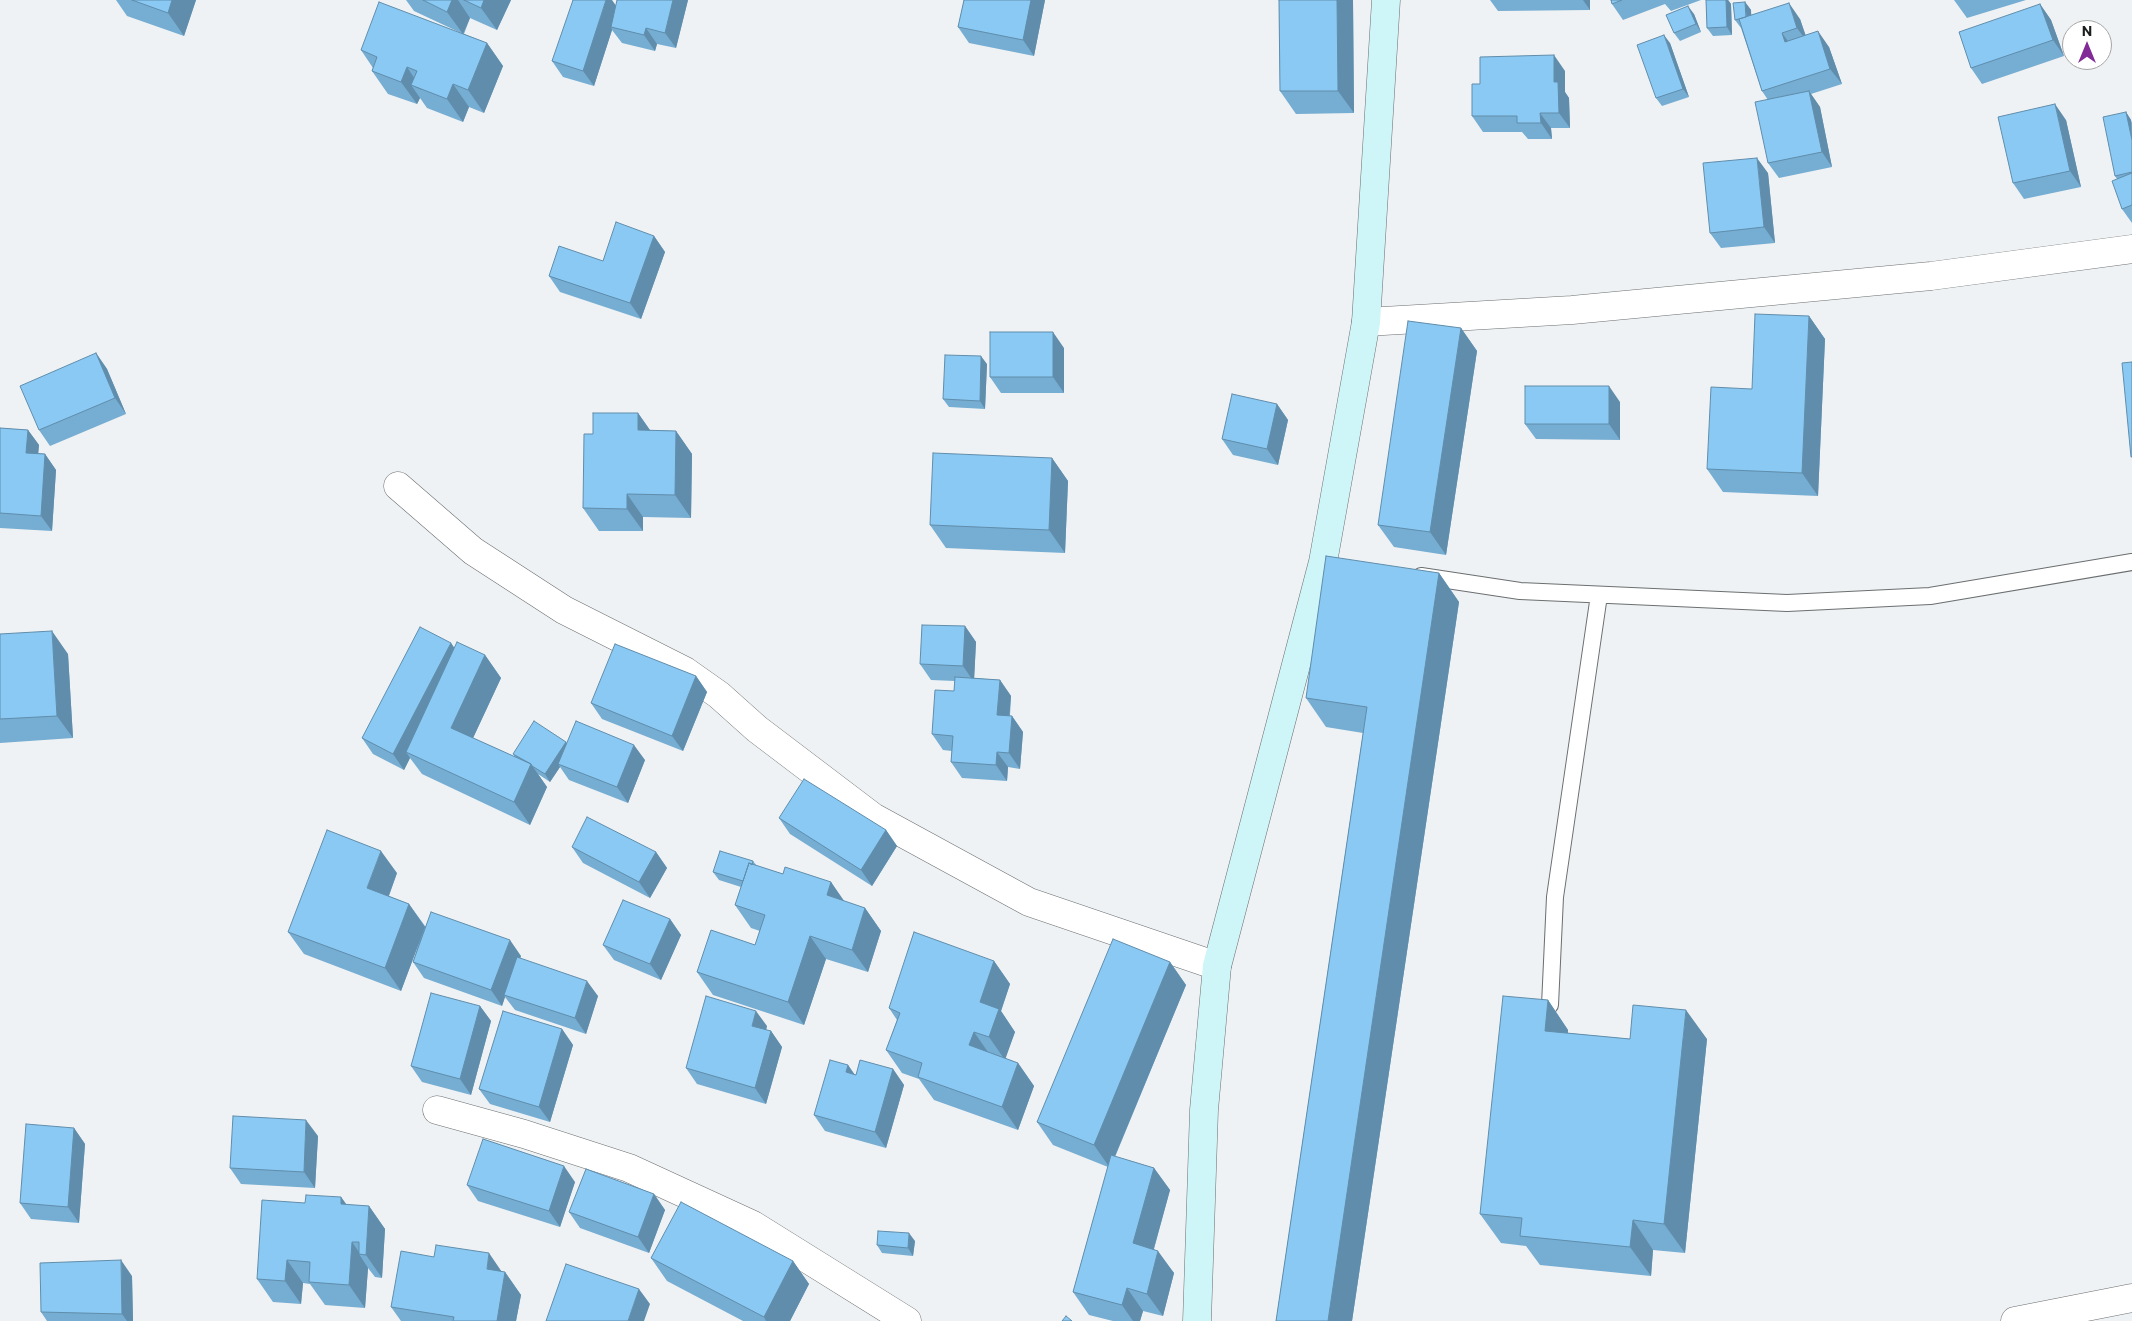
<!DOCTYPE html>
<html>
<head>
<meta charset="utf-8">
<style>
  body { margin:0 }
  #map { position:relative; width:2132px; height:1321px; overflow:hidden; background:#eff2f4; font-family:Commissioner,sans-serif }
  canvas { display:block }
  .north { position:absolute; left:2062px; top:20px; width:50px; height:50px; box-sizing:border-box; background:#fff; border:1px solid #a5a5a5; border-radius:50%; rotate:0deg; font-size:14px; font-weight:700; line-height:20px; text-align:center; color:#1d1f1f }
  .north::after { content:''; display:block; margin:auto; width:18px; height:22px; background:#822a97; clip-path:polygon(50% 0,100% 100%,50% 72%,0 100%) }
</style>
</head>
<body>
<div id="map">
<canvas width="2132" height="1321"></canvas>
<div class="north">N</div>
</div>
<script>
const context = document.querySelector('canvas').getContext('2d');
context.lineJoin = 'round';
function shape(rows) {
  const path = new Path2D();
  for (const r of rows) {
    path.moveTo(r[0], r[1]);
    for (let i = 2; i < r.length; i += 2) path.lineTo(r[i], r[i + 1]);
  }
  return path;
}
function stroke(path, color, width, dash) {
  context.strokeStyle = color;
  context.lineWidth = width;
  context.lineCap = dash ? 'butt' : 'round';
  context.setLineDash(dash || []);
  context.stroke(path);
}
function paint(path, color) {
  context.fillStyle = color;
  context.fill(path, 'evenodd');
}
const lane = shape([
  [1421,576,1520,591,1787,603,1930,596,2132,562],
  [1550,1005,1555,897,1599,595]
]);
const street = shape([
  [1366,322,1572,310,1931,276,2132,249],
  [398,486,473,551,564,610,685,671,719,695,757,729,873,817,1029,902,1217,966],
  [437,1110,524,1134,629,1168,753,1225,907,1321],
  [2015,1321,2132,1298]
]);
const secondary = shape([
  [1197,1321,1204,1110,1217,966,1323,562,1366,322,1386,0]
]);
stroke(lane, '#6b6f70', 18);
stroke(street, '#6b6f70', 29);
stroke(secondary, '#6b6f70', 29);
stroke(lane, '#fff', 16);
stroke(street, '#fff', 28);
stroke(secondary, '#cef5f7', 28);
paint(shape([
  [116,0,196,0,184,36,127,16],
  [406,0,511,0,497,30,470,18,464,34,487,43,503,66,484,113,469,107,463,122,427,108,420,98,417,104,388,94,372,71,373,68,361,50,461,33,414,11],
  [688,0,676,48,657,44,655,51,622,43,612,30,594,86,563,77,552,61,616,6],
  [964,0,1045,0,1034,56,969,43,958,27],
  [1279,0,1353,0,1354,113,1296,114,1280,91],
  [1490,0,1590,0,1590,10,1498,11],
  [1611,0,1701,0,1671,11,1665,4,1623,20,1612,4],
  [1706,0,1728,0,1731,4,1732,35,1713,36,1707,28],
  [1954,0,2026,0,1967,18],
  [1745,2,1751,10,1751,15,1800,19,1806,36,1829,47,1842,84,1811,94,1820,107,1832,167,1779,178,1768,163,1768,100,1762,91,1741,28,1735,20],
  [2040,4,2051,20,2064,56,1982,84,1971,68],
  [1694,14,1701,32,1680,41,1674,33],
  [1670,43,1689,97,1662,106,1656,98],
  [1565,71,1565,92,1569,98,1570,128,1551,128,1552,139,1528,139,1522,132,1483,132,1472,116,1480,84],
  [2126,112,2131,120,2132,123,2132,223,2122,209,2117,179,2115,176],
  [2066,120,2081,187,2024,199,2013,183],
  [1768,173,1775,243,1721,248,1710,233],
  [654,236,665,252,641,319,560,292,549,276,603,261],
  [1809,316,1825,339,1818,496,1723,492,1707,469,1752,389],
  [1461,328,1477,351,1446,555,1394,547,1378,525],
  [1064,348,1064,393,1001,393,990,377],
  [96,353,107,369,126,414,50,446,39,430],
  [987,364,985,409,949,407,943,399],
  [1620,402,1620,440,1536,439,1525,424],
  [1277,404,1288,420,1278,465,1233,455,1222,439],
  [638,413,650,430,676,431,692,454,691,518,643,517,643,531,599,531,583,508,593,434],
  [0,428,28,430,39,445,38,453,45,454,56,470,52,531,0,528],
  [1052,458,1068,481,1065,553,946,548,930,525],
  [1439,573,1459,602,1352,1321,1276,1321,1363,733,1326,727,1306,698],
  [965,626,976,642,974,678,1000,680,1011,696,1010,716,1012,716,1023,732,1020,769,1008,767,1007,781,962,778,951,762,952,751,943,750,932,734,954,691,955,681,931,680,920,664],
  [0,634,68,654,73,738,0,743],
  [451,643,454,648,485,655,501,678,473,738,515,757,513,754,566,742,567,744,645,760,628,803,569,780,560,767,550,782,538,774,547,787,530,825,422,774,410,758,404,770,373,754,362,738],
  [696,676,707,692,683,751,602,719,591,703],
  [779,818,886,830,897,846,872,886,790,834],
  [572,847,656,852,667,868,650,898,583,863],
  [753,861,757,866,783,874,831,882,843,901,865,908,881,931,868,972,826,959,804,1025,713,995,697,972,755,945,760,931,751,928,735,905,741,887,719,880,713,872],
  [397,873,389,896,409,904,425,926,521,956,520,958,598,996,586,1034,515,1010,505,997,502,1006,424,978,413,962,419,943,401,991,304,954,288,932],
  [670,919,681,935,661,980,614,960,603,945],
  [994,961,1010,984,1001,1011,1015,1032,1005,1058,1018,1063,1034,1086,1018,1130,934,1100,919,1079,902,1073,886,1050,897,1020,889,1008],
  [1170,962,1186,985,1115,1157,1154,1168,1170,1190,1154,1249,1174,1273,1163,1316,1143,1311,1140,1321,1113,1321,1089,1315,1073,1292,1108,1167,1053,1145,1037,1122],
  [1548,1000,1568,1030,1568,1033,1630,1039,1707,1039,1685,1253,1653,1250,1651,1276,1540,1265,1526,1246,1501,1243,1480,1214],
  [480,1006,491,1021,471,1095,422,1082,411,1066],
  [767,1026,766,1030,771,1031,782,1047,766,1104,697,1084,686,1068],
  [562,1029,573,1045,550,1122,490,1104,479,1089],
  [848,1065,855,1075,893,1069,904,1085,886,1148,825,1131,814,1115],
  [74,1128,85,1144,79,1223,31,1219,20,1203],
  [318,1136,315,1188,241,1184,230,1168],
  [575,1182,560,1227,478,1201,467,1185],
  [654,1194,665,1210,649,1253,580,1228,569,1212],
  [341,1197,347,1205,369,1206,385,1229,382,1278,375,1277,368,1268,365,1308,325,1305,310,1284,303,1283,301,1304,273,1302,257,1279,305,1203],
  [915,1241,913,1256,882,1253,877,1245],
  [651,1258,793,1261,809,1284,790,1321,743,1321,667,1281],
  [502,1272,505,1272,521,1295,516,1321,401,1321,391,1307],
  [132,1276,133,1321,47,1321,41,1312]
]), '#76add2');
paint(shape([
  [172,0,196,0,184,36,168,13],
  [452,0,458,0,470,18,463,34,447,12],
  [484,0,511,0,497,30,481,8],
  [606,0,612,0,619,10,611,27,612,30,594,86,583,71],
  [673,0,688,0,676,48,665,33],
  [1031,0,1045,0,1034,56,1023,40],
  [1337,0,1353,0,1354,113,1338,91],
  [1583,0,1590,0,1590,10],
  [1726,0,1728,0,1731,4,1732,35,1727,27],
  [1745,2,1751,10,1752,27,1747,19],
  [1789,3,1800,19,1808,43,1797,28],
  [2040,4,2051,20,2064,56,2053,40],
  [1688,6,1694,14,1701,32,1696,24],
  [646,28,657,44,655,51,644,35],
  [1818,31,1829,47,1842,84,1830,69],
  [1782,33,1793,48,1785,42],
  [1664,35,1670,43,1689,97,1683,89],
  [487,43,503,66,484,113,468,90],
  [1554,55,1565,71,1565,92,1569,98,1570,128,1559,113,1554,82],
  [407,67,422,90,411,85,420,98,417,104,401,82],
  [453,84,469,107,463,122,447,99],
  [1809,91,1820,107,1832,167,1822,152],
  [2055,104,2066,120,2081,187,2070,171],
  [2126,112,2131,120,2132,140],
  [1540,113,1551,128,1552,139,1541,123],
  [1757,158,1768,173,1775,243,1764,227],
  [654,236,665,252,641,319,630,303],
  [1809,316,1825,339,1818,496,1802,473],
  [1461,328,1477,351,1446,555,1430,532],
  [1053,332,1064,348,1064,393,1053,377],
  [96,353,107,369,126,414,115,398],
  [981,356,987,364,985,409,980,401],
  [1609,386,1620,402,1620,440,1609,424],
  [1277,404,1288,420,1278,465,1267,449],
  [638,413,654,436,638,430],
  [28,430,39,445,37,468,26,453],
  [676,431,692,454,691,518,675,495],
  [45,454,56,470,52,531,41,516],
  [1052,458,1068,481,1065,553,1049,530],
  [627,494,643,517,643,531,627,509],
  [1439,573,1459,602,1352,1321,1328,1321],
  [965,626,976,642,974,682,963,666],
  [52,631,68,654,73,738,57,716],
  [451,643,462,659,406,752,410,758,404,770,393,754],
  [485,655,501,678,467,751,451,728],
  [696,676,707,692,683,751,672,736],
  [1000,680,1011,696,1008,731,997,715],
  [1012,716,1023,732,1020,769,1009,753],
  [566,742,571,750,558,764,560,767,550,782,545,774],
  [634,745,645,760,628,803,617,787],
  [997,752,1008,767,1007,781,996,765],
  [531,764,547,787,530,825,514,802],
  [886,830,897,846,872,886,861,870],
  [381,851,397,873,383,911,367,888],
  [656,852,667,868,650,898,639,882],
  [831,882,847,905,827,895],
  [409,904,425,927,401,991,385,968],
  [865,908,881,931,868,972,852,950],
  [670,919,681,935,661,980,650,964],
  [810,936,826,959,804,1025,788,1002],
  [510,940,521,956,506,995,504,995,505,997,502,1006,491,990],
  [994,961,1010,984,1001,1011,1015,1032,1005,1060,989,1037,980,1002],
  [1170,962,1186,985,1110,1168,1094,1145],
  [587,981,598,996,586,1034,575,1018],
  [1548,1000,1568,1030,1565,1060,1545,1031],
  [480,1006,491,1021,471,1095,460,1079],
  [1686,1010,1707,1039,1685,1253,1664,1224],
  [756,1011,767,1026,763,1042,752,1026],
  [562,1029,573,1045,550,1122,539,1107],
  [771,1031,782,1047,766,1104,755,1088],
  [974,1032,990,1055,969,1045],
  [1018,1063,1034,1086,1018,1130,1002,1107],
  [848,1065,859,1081,846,1072],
  [893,1069,904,1085,886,1148,875,1132],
  [306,1120,318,1136,315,1188,304,1172],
  [74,1128,85,1144,79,1223,68,1207],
  [564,1166,575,1182,560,1227,549,1211],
  [1154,1168,1170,1190,1149,1266,1133,1243],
  [654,1194,665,1210,649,1253,638,1237],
  [341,1197,357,1220,341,1204],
  [369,1206,385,1229,382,1278,366,1255],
  [1633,1220,1653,1250,1651,1276,1630,1247],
  [909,1233,915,1241,913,1256,908,1248],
  [352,1242,361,1255,359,1254,368,1268,365,1308,349,1285],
  [1158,1251,1174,1273,1163,1316,1147,1294],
  [489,1253,504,1275,505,1272,521,1295,516,1321,497,1321,487,1269],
  [121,1260,132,1276,133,1321,127,1321,122,1314],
  [287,1260,303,1283,301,1304,285,1281],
  [793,1261,809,1284,790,1321,766,1321,764,1317],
  [1127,1288,1143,1311,1140,1321,1133,1321,1122,1305],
  [639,1289,650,1304,644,1321,628,1321]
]), '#608dab');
const building = shape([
  [132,0,172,0,168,13,132,0],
  [423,0,452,0,447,12,423,0],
  [464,0,484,0,481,8,464,0],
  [573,0,606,0,583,71,552,61,573,0],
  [617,0,673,0,665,33,646,28,644,35,611,27,617,0],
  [964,0,1031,0,1023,40,958,27,964,0],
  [1279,0,1337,0,1338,91,1280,91,1279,0],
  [1611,0,1622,0,1612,4,1611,0],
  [1706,0,1726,0,1727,27,1707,28,1706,0],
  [379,2,487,43,468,90,453,84,447,99,411,85,417,71,407,67,401,82,372,71,377,57,361,50,379,2],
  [1745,2,1746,17,1735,20,1733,3,1745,2],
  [1789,3,1797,28,1782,33,1785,42,1818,31,1830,69,1762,91,1739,19,1789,3],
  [2040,4,2053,40,1971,68,1959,32,2040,4],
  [1688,6,1696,24,1674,33,1666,15,1688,6],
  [1664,35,1683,89,1656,98,1637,45,1664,35],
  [1554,55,1554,82,1558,82,1559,113,1540,113,1541,123,1517,123,1517,116,1472,116,1472,84,1480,84,1480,57,1554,55],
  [1809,91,1822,152,1768,163,1755,102,1809,91],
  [2055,104,2070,171,2013,183,1998,117,2055,104],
  [2126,112,2132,140,2132,172,2115,176,2103,117,2126,112],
  [1757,158,1764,227,1710,233,1703,163,1757,158],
  [2132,173,2132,205,2122,209,2112,181,2132,173],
  [616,222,654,236,630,303,549,276,559,246,603,261,616,222],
  [1755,314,1809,316,1802,473,1707,469,1711,387,1752,389,1755,314],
  [1408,321,1461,328,1430,532,1378,525,1408,321],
  [990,332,1053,332,1053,377,990,377,990,332],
  [96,353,115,398,39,430,20,386,96,353],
  [945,355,981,356,980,401,943,399,945,355],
  [2132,362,2132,457,2131,457,2122,363,2132,362],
  [1525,386,1609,386,1609,424,1525,424,1525,386],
  [1232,394,1277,404,1267,449,1222,439,1232,394],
  [593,413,638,413,638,430,676,431,675,495,627,494,627,509,583,508,584,434,593,434,593,413],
  [0,428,28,430,26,453,45,454,41,516,0,513,0,428],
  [933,453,1052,458,1049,530,930,525,933,453],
  [1326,556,1439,573,1328,1321,1276,1321,1367,707,1306,698,1326,556],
  [922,625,965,626,963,666,920,664,922,625],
  [420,627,451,643,393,754,362,738,420,627],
  [52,631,57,716,0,719,0,634,52,631],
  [457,642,485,655,451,728,531,764,514,802,406,752,457,642],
  [615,644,696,676,672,736,591,703,615,644],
  [955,677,1000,680,997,715,1012,716,1009,753,997,752,996,765,951,762,953,736,932,734,935,690,954,691,955,677],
  [534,721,566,742,545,774,532,766,531,764,513,754,534,721],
  [576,721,634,745,617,787,558,764,576,721],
  [804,779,886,830,861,870,779,818,804,779],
  [587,817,656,852,639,882,572,847,587,817],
  [327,830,381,851,367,888,409,904,385,968,288,932,327,830],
  [720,851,753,861,752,865,749,863,743,881,713,872,720,851],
  [749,863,783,874,785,867,831,882,827,895,865,908,852,950,810,936,788,1002,697,972,711,930,755,945,765,915,735,905,749,863],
  [623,900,670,919,650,964,603,945,623,900],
  [431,912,510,940,491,990,413,962,431,912],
  [914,932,994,961,980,1002,999,1009,989,1037,974,1032,969,1045,1018,1063,1002,1107,918,1077,922,1063,886,1050,900,1013,889,1008,914,932],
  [1113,939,1170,962,1094,1145,1037,1122,1113,939],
  [517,957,587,981,575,1018,504,995,517,957],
  [431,993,480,1006,460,1079,411,1066,431,993],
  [706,996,756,1011,752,1026,771,1031,755,1088,686,1068,706,996],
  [1503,996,1548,1000,1545,1031,1630,1039,1633,1005,1686,1010,1664,1224,1633,1220,1630,1247,1520,1236,1522,1218,1480,1214,1503,996],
  [503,1011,562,1029,539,1107,479,1089,503,1011],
  [830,1060,848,1065,846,1072,856,1075,860,1060,893,1069,875,1132,814,1115,830,1060],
  [233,1116,306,1120,304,1172,230,1168,233,1116],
  [26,1124,74,1128,68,1207,20,1203,26,1124],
  [483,1139,564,1166,549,1211,467,1185,483,1139],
  [1111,1155,1154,1168,1133,1243,1158,1251,1147,1294,1127,1288,1122,1305,1073,1292,1111,1155],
  [586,1169,654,1194,638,1237,569,1212,586,1169],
  [306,1195,341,1197,341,1204,369,1206,366,1255,359,1254,359,1242,352,1242,349,1285,309,1282,310,1262,287,1260,285,1281,257,1279,262,1200,305,1203,306,1195],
  [681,1202,793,1261,764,1317,651,1258,681,1202],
  [878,1231,909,1233,908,1248,877,1245,878,1231],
  [436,1245,489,1253,487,1269,505,1272,497,1321,453,1321,454,1317,391,1307,401,1251,434,1257,436,1245],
  [121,1260,122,1314,41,1312,40,1263,121,1260],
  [566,1264,639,1289,628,1321,546,1321,566,1264],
  [1066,1316,1072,1321,1062,1321,1066,1316]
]);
paint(building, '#89c9f4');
stroke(building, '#608dab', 1);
</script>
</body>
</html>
